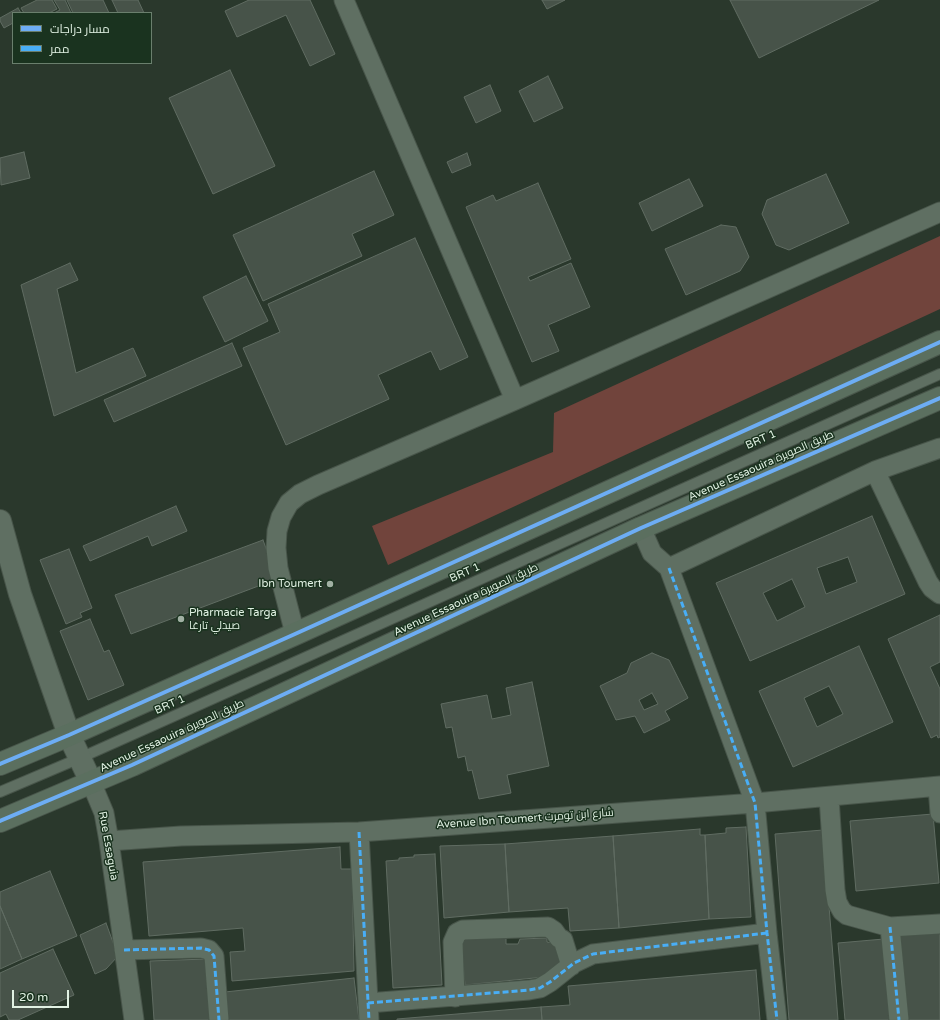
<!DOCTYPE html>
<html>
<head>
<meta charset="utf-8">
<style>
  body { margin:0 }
  #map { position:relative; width:940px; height:1020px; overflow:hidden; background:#2a382c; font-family:"Varela Round",Cairo,sans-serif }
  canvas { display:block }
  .legend { position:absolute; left:12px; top:12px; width:140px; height:52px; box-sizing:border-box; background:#1a331f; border:1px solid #6a7f6d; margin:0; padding:5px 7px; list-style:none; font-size:12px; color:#e1f1e3 }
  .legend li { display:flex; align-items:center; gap:8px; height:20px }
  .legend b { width:20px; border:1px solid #6a7f6d }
  .scale { position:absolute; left:12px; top:990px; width:57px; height:18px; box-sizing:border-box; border:2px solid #e1f1e3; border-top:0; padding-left:5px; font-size:12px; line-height:14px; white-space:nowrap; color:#e1f1e3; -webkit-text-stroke:3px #1a331f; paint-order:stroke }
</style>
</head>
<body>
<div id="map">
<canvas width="940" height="1020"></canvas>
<ul class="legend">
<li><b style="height:5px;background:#6dadf4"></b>مسار دراجات</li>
<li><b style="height:5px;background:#49aef6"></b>ممر</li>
</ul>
<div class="scale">20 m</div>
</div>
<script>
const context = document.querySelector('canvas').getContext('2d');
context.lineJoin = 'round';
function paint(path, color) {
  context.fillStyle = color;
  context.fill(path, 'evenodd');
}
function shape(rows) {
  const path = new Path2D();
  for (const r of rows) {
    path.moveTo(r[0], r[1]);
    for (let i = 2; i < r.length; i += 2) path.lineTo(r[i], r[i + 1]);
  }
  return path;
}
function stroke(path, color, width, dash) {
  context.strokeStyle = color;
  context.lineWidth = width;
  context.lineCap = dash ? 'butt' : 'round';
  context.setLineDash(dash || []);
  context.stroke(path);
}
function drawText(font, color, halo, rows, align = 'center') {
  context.font = font + ' "Varela Round",Cairo,sans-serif';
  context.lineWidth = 3;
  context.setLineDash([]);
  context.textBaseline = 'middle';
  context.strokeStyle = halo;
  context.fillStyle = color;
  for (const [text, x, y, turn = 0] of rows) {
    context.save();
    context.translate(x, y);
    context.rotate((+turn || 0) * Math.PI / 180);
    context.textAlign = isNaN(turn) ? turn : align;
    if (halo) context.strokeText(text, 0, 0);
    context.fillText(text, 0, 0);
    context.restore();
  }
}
paint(shape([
  [940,236,940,309,388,565,372,526,553,452,554,413]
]), '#71443c');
const building = shape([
  [37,0,52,0,57,9,49,13,24,13,21,8,37,0],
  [54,0,65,0,71,13,54,13,60,10,54,0],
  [67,0,103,0,109,13,73,13,67,0],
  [112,0,138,0,144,13,118,13,112,0],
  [249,0,310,0,335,54,310,66,286,15,237,37,225,11,249,0],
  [542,0,565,0,547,9,542,0],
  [730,0,879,0,759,58,730,0],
  [18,8,21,13,13,13,13,23,4,28,0,21,0,18,18,8],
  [230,70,275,166,213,194,169,98,230,70],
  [548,76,563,108,534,122,519,91,548,76],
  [490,85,501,111,476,123,464,97,490,85],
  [24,152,30,178,1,185,0,158,24,152],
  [467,153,471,165,452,173,447,162,467,153],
  [374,171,394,215,352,234,362,256,263,301,233,235,374,171],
  [826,174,849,223,789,250,776,245,762,214,767,200,826,174],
  [689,179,703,206,652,231,639,203,689,179],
  [538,183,571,259,528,277,530,281,571,263,590,307,548,325,559,351,532,362,466,207,493,195,496,201,538,183],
  [721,225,736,227,749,257,740,271,686,295,665,249,721,225],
  [415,238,468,357,440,370,431,351,378,375,389,399,286,445,243,348,280,332,268,304,415,238],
  [70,263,78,280,57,289,76,373,133,348,146,376,54,416,21,285,70,263],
  [246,276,268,321,225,342,203,297,246,276],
  [232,343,242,366,114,422,104,400,232,343],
  [176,506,187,531,152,546,148,536,90,561,83,546,176,506],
  [872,516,905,594,750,661,716,583,872,516],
  [848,557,857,582,826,594,817,568,848,557],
  [792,579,805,607,777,621,763,593,792,579],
  [263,540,277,579,131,634,115,595,263,540],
  [69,549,92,608,80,613,82,617,66,624,40,560,69,549],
  [940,615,940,662,930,667,940,689,940,737,938,738,937,735,931,738,888,639,940,615],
  [90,619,104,652,109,650,124,685,88,700,60,631,90,619],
  [859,646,893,722,793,767,759,691,859,646],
  [829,686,843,714,817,727,804,698,829,686],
  [652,653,669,660,688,698,665,711,670,720,644,733,635,716,616,720,600,686,627,673,631,663,652,653],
  [652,693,658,704,644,710,639,700,652,693],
  [532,682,549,766,507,775,511,793,479,799,472,770,468,771,465,756,458,758,452,727,446,728,441,704,487,695,492,719,511,715,506,688,532,682],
  [933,814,939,883,856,891,850,821,933,814],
  [746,827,751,917,709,919,705,835,726,833,726,828,746,827],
  [700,829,700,835,705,835,709,919,619,928,613,836,700,829],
  [823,830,838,1020,789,1020,775,834,823,830],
  [613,836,619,928,570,931,568,908,509,912,505,844,613,836],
  [505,844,509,912,444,918,440,846,505,844],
  [340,847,341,869,352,869,354,971,232,981,230,952,245,951,243,928,149,936,143,862,340,847],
  [435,854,442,985,393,988,386,861,399,860,399,858,414,857,414,855,435,854],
  [50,871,77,936,22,959,0,906,0,892,50,871],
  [0,906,22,959,0,969,0,906],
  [106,923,118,956,106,969,95,974,80,935,106,923],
  [940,932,940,1020,906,1020,900,935,940,932],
  [506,938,506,944,518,944,520,939,547,938,547,942,552,943,562,947,562,965,554,976,465,985,461,942,465,939,506,938],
  [884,939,892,1020,845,1020,838,943,884,939],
  [53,949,74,995,18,1020,9,1020,6,1014,0,1017,0,973,53,949],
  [207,959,211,1020,154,1020,150,961,207,959],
  [756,970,760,1020,542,1020,541,1007,570,1005,568,986,756,970],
  [354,978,359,1020,228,1020,225,992,354,978],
  [541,1007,542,1020,397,1020,397,1019,541,1007]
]);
paint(building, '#475349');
stroke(building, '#606c62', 1);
const service = shape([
  [0,792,80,758,940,374]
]);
const minor = shape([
  [344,0,515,400],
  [875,471,928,582,932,588,940,594],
  [641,528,652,553,669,568,875,471,940,448],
  [669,568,755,803,767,933,777,1020],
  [295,634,278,568,276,548,277,531,281,517,289,503,300,494,318,485,515,400,940,212],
  [91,782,104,813,109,841,134,1020],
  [938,787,940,813],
  [829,797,835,890,837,902,842,911,847,915,890,927,940,924],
  [359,832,369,1020],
  [109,841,181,836,359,832,755,803,940,786],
  [890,927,899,1020],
  [124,950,201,948,209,950,214,956,219,1020],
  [455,997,453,942,457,933,463,930,548,927,554,931,559,938,563,940,571,966],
  [368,1003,529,990,540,988,550,982,574,963,593,954,767,933]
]);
const tertiary = shape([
  [0,521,20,594,69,735,91,782]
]);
const primary = shape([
  [0,764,69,735,295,634,940,342],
  [0,821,132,765,641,528,940,398]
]);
stroke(service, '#48554a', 12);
stroke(minor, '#48554a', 21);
stroke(tertiary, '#48554a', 24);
stroke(primary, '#48554a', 24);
stroke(service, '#5f6f62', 10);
stroke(minor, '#5f6f62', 19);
stroke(tertiary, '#5f6f62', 22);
stroke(primary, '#5b6f5f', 22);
stroke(shape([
  [669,568,755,803,767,933,777,1020],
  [359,832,369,1020],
  [890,927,899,1020],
  [124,950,201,948,209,950,214,956,219,1020],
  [368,1003,529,990,540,988,550,982,574,963,593,954,767,933]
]), '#49aef6', 3, [6, 3]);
stroke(shape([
  [0,764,69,735,295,634,940,342],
  [0,821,132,765,641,528,940,398]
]), '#6dadf4', 4);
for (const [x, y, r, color] of [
  [330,584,4,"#a1b0a3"],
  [181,619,4,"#a1b0a3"]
]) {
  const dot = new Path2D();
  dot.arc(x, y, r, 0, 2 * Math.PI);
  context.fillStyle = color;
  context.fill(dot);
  stroke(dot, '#1a331f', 1.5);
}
drawText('11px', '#e1f1e3', '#1a331f', [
  ["BRT 1",761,440,-24],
  ["Avenue Essaouira طريق الصويرة",761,466,-24],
  ["BRT 1",465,573,-24],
  ["Avenue Essaouira طريق الصويرة",466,600,-25],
  ["BRT 1",170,705,-24],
  ["Avenue Essaouira طريق الصويرة",172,736,-25],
  ["Avenue Ibn Toumert شارع ابن تومرت",525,819,-4],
  ["Rue Essaguia",108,846,80]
]);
drawText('11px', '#e1f1e3', '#1a331f', [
  ["Ibn Toumert",322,584],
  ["Pharmacie Targa",189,613,"left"],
  ["صيدلي تارغا",189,626,"left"]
], 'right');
</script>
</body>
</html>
